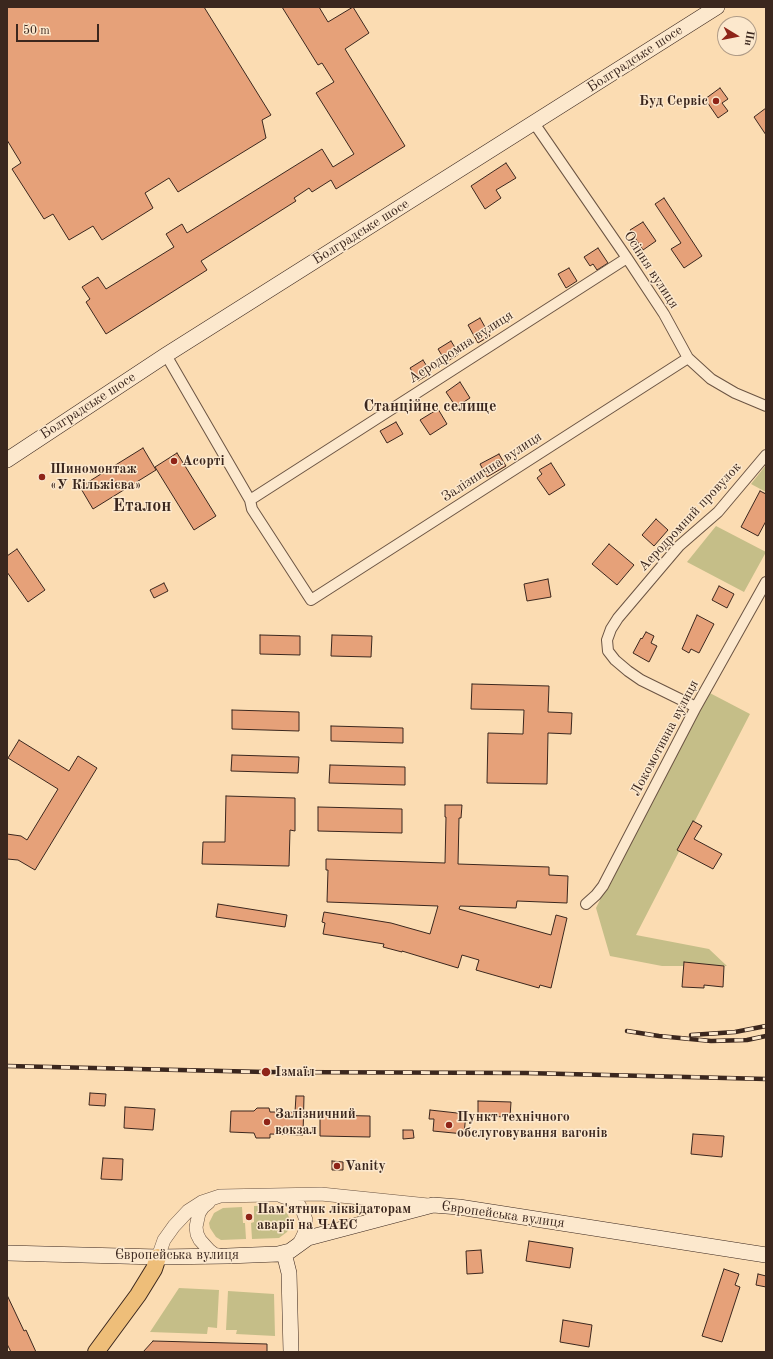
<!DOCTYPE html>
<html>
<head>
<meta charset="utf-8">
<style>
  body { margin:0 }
  #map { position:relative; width:773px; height:1359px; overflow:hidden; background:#fbdcb2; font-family:"Old Standard TT",serif }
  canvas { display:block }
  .frame { position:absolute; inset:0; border:8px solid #3b271e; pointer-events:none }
  .north { position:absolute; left:717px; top:16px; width:40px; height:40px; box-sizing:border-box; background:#fce8cd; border:1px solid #af9b87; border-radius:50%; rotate:100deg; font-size:11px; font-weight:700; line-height:16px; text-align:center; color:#3b271e }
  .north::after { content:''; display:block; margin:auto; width:14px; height:18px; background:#8f2418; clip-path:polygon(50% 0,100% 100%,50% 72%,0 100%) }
  .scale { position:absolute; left:16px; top:24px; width:83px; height:18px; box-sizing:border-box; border:2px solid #3b271e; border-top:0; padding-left:5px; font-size:12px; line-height:14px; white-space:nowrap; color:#3b271e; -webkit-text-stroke:3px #fce8cd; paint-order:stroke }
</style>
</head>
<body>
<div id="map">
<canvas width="773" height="1359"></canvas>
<div class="frame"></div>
<div class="north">Пн</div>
<div class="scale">50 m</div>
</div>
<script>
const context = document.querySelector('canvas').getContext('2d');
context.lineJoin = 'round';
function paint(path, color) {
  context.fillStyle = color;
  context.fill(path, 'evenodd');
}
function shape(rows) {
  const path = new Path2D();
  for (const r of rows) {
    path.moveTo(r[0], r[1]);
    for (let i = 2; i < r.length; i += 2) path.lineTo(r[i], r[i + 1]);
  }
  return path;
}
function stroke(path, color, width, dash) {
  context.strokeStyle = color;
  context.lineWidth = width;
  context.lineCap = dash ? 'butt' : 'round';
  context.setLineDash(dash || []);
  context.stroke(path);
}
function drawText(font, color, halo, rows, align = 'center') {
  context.font = font + ' "Old Standard TT",serif';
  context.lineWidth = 3;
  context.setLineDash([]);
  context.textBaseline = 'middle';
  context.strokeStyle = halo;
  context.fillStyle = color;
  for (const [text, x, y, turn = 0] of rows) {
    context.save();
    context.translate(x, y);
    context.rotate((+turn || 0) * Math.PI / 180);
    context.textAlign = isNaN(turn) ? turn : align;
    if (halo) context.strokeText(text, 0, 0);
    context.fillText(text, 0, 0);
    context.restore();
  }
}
paint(shape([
  [766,465,766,492,751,484],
  [716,526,766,552,744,592,687,562],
  [706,691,750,714,636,935,709,949,727,966,662,966,610,956,596,908,637,824],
  [254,1206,275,1206,283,1209,288,1215,290,1220,289,1228,287,1232,279,1238,252,1239,251,1223,254,1222],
  [242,1207,243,1223,245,1223,246,1239,221,1240,216,1237,210,1228,209,1223,214,1213,223,1208],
  [179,1288,219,1290,217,1328,208,1327,207,1334,150,1332],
  [228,1291,274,1294,275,1336,236,1334,237,1330,226,1330]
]), '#c5be88');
const building = shape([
  [7,7,204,7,271,115,262,120,266,138,178,192,169,178,145,193,153,208,102,240,93,226,69,240,53,214,44,219,12,169,21,163,7,140,7,7],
  [282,7,319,7,328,22,353,7,369,33,345,49,405,146,336,189,331,180,312,192,309,188,294,198,296,201,201,261,207,270,106,334,86,302,90,299,82,287,98,277,106,289,174,247,166,234,182,224,187,233,322,149,333,167,354,154,316,93,334,82,322,63,318,65,282,7],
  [720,88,728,99,722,103,728,111,718,118,705,99,720,88],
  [766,108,766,135,754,117,766,108],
  [506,163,516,178,496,190,501,198,485,209,471,186,506,163],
  [664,198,702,256,684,268,671,249,681,243,655,204,664,198],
  [643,222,656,241,643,250,630,230,643,222],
  [598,248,608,263,597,270,593,264,590,266,584,257,598,248],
  [569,268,577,281,566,288,558,274,569,268],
  [480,318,490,336,478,343,468,325,480,318],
  [451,341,459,354,446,362,438,349,451,341],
  [423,360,431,373,418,381,410,368,423,360],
  [460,382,470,398,456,407,446,392,460,382],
  [438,409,447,424,430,435,420,420,438,409],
  [396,422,403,434,387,443,380,431,396,422],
  [143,448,156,470,93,509,80,487,143,448],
  [177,453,216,516,194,530,155,467,177,453],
  [499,454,506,466,487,477,480,464,499,454],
  [551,463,565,485,549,495,537,478,542,474,539,470,551,463],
  [760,491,766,494,766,521,758,536,741,527,760,491],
  [656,519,668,530,654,546,642,535,656,519],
  [609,544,634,565,617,585,592,564,609,544],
  [17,549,45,590,28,602,7,572,7,556,17,549],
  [548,579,551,597,527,601,524,584,548,579],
  [164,583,168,591,154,598,150,590,164,583],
  [719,586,734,594,727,608,712,600,719,586],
  [697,615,714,624,699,653,691,649,689,653,682,649,697,615],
  [646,632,654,636,651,643,657,646,649,662,633,653,641,638,642,639,646,632],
  [260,635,300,636,300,655,260,654,260,635],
  [332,635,372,636,371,657,331,656,332,635],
  [472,684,549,686,548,712,572,713,571,734,548,733,547,784,487,783,488,733,523,734,524,710,471,709,472,684],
  [232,710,299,712,299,731,232,729,232,710],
  [331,726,403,728,403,743,331,741,331,726],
  [19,740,69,771,78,756,97,768,35,870,18,860,7,859,7,834,21,836,27,840,58,789,8,758,19,740],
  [232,755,299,757,298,773,231,771,232,755],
  [330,765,405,767,405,785,329,783,330,765],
  [226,796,295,798,295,831,290,830,289,866,202,864,203,842,225,842,226,796],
  [445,805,462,805,461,818,459,818,458,864,549,867,549,875,568,876,567,903,517,901,516,908,460,906,459,909,551,935,556,915,567,918,551,988,540,985,539,988,476,970,479,960,462,955,458,968,402,951,402,952,383,947,384,944,323,934,325,923,322,922,324,912,391,923,430,934,438,906,327,902,328,870,326,870,326,859,445,863,446,817,445,817,445,805],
  [318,807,402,809,402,833,318,831,318,807],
  [693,821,702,826,694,839,722,854,713,869,677,850,693,821],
  [218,904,287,915,285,927,216,917,218,904],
  [684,962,724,966,723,987,704,985,704,988,682,987,684,962],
  [90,1093,106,1094,105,1106,89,1105,90,1093],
  [296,1096,304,1096,303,1135,270,1134,270,1138,256,1138,254,1133,230,1132,231,1111,254,1111,257,1108,269,1108,270,1112,295,1112,296,1096],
  [478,1101,511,1102,510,1117,478,1116,478,1101],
  [125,1107,155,1109,153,1130,124,1128,125,1107],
  [430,1110,466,1114,464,1134,433,1131,434,1119,429,1119,430,1110],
  [320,1115,370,1116,370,1137,320,1136,320,1115],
  [403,1130,413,1130,414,1138,403,1139,403,1130],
  [693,1134,724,1136,722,1157,691,1154,693,1134],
  [103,1158,123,1159,122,1180,101,1179,103,1158],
  [332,1161,343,1162,343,1170,332,1170,332,1161],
  [529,1241,573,1248,570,1268,526,1261,529,1241],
  [481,1250,483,1273,467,1274,466,1251,481,1250],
  [724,1269,739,1274,735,1285,740,1287,722,1342,702,1336,724,1269],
  [758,1274,766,1276,766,1287,756,1285,758,1274],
  [7,1295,24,1331,26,1330,36,1352,11,1352,7,1344,7,1295],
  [563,1320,592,1325,589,1347,560,1342,563,1320],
  [153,1341,267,1344,267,1352,143,1352,153,1341]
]);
paint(building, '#e6a179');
stroke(building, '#3b271e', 1);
const minor = shape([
  [534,123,627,258,664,314,688,358,711,379,735,393,766,406],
  [166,355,250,500,252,509,311,600,688,358],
  [250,500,627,258],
  [696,707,641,680,628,671,615,660,608,651,607,640,611,629,618,618,679,546,718,512,766,455],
  [586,904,596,895,603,886,696,707,766,582]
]);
const tertiary = shape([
  [281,1196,293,1200,299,1205,303,1212,306,1220,306,1228,303,1236,299,1244],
  [369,1199,372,1221],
  [209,1202,203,1207,199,1213,196,1227,197,1234,200,1240,209,1250,214,1254,223,1256],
  [158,1257,164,1240,174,1226,188,1211,202,1202,220,1196,321,1194,428,1205]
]);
const secondary = shape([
  [7,460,166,355,717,7],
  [7,1253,158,1257,227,1256,278,1254,290,1251,308,1238,433,1205,459,1207,766,1255],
  [284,1253,289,1273,291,1352]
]);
const primary = shape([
  [96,1352,138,1295,154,1269,158,1257]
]);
stroke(minor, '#6b5443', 12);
stroke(tertiary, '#6b5443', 14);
stroke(secondary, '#3b271e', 16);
stroke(primary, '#3b271e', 18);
stroke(minor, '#fce8cd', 10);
stroke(tertiary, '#fce8cd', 13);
stroke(secondary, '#fce8cd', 15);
stroke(primary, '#eebe79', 16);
const rail = shape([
  [627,1031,659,1036,711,1041,747,1040,766,1036],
  [691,1035,735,1032,766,1026],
  [7,1066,266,1072,526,1073,766,1079]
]);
stroke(rail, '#3b271e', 4.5);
stroke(rail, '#fce8cd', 3, [9]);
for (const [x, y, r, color] of [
  [716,101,4,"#8f2418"],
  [174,461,4,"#8f2418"],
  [42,477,4,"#8f2418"],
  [266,1072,5,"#8f2418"],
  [267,1122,4,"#8f2418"],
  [449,1125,4,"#8f2418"],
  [337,1166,4,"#8f2418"],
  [249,1217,4,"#8f2418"]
]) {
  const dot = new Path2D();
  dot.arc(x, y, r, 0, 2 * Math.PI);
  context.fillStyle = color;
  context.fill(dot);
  stroke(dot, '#fce8cd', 1.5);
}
drawText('14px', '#3b271e', '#fce8cd', [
  ["Болградське шосе",635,59,-33],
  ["Болградське шосе",361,232,-32],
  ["Осіння вулиця",651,270,57],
  ["Аеродромна вулиця",461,347,-33],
  ["Болградське шосе",88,406,-33],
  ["Залізнична вулиця",492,467,-33],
  ["Аеродромний провулок",690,517,-47],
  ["Локомотивна вулиця",665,738,-62],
  ["Європейська вулиця",503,1215,8],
  ["Європейська вулиця",177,1255]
]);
drawText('bold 14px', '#3b271e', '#fce8cd', [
  ["Буд Сервіс",708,101,"right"],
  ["Асорті",182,461],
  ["Шиномонтаж",50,469],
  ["«У Кільжієва»",50,485],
  ["Ізмаїл",275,1072],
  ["Залізничний",275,1114],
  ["вокзал",275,1130],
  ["Пункт технічного",457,1117],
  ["обслуговування вагонів",457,1133],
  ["Vanity",345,1166],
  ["Пам'ятник ліквідаторам",257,1209],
  ["аварії на ЧАЕС",257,1225]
], 'left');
drawText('bold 16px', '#3b271e', '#fce8cd', [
  ["Станційне селище",430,407]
]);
drawText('bold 18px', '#3b271e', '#fce8cd', [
  ["Еталон",142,506]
]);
</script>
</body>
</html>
